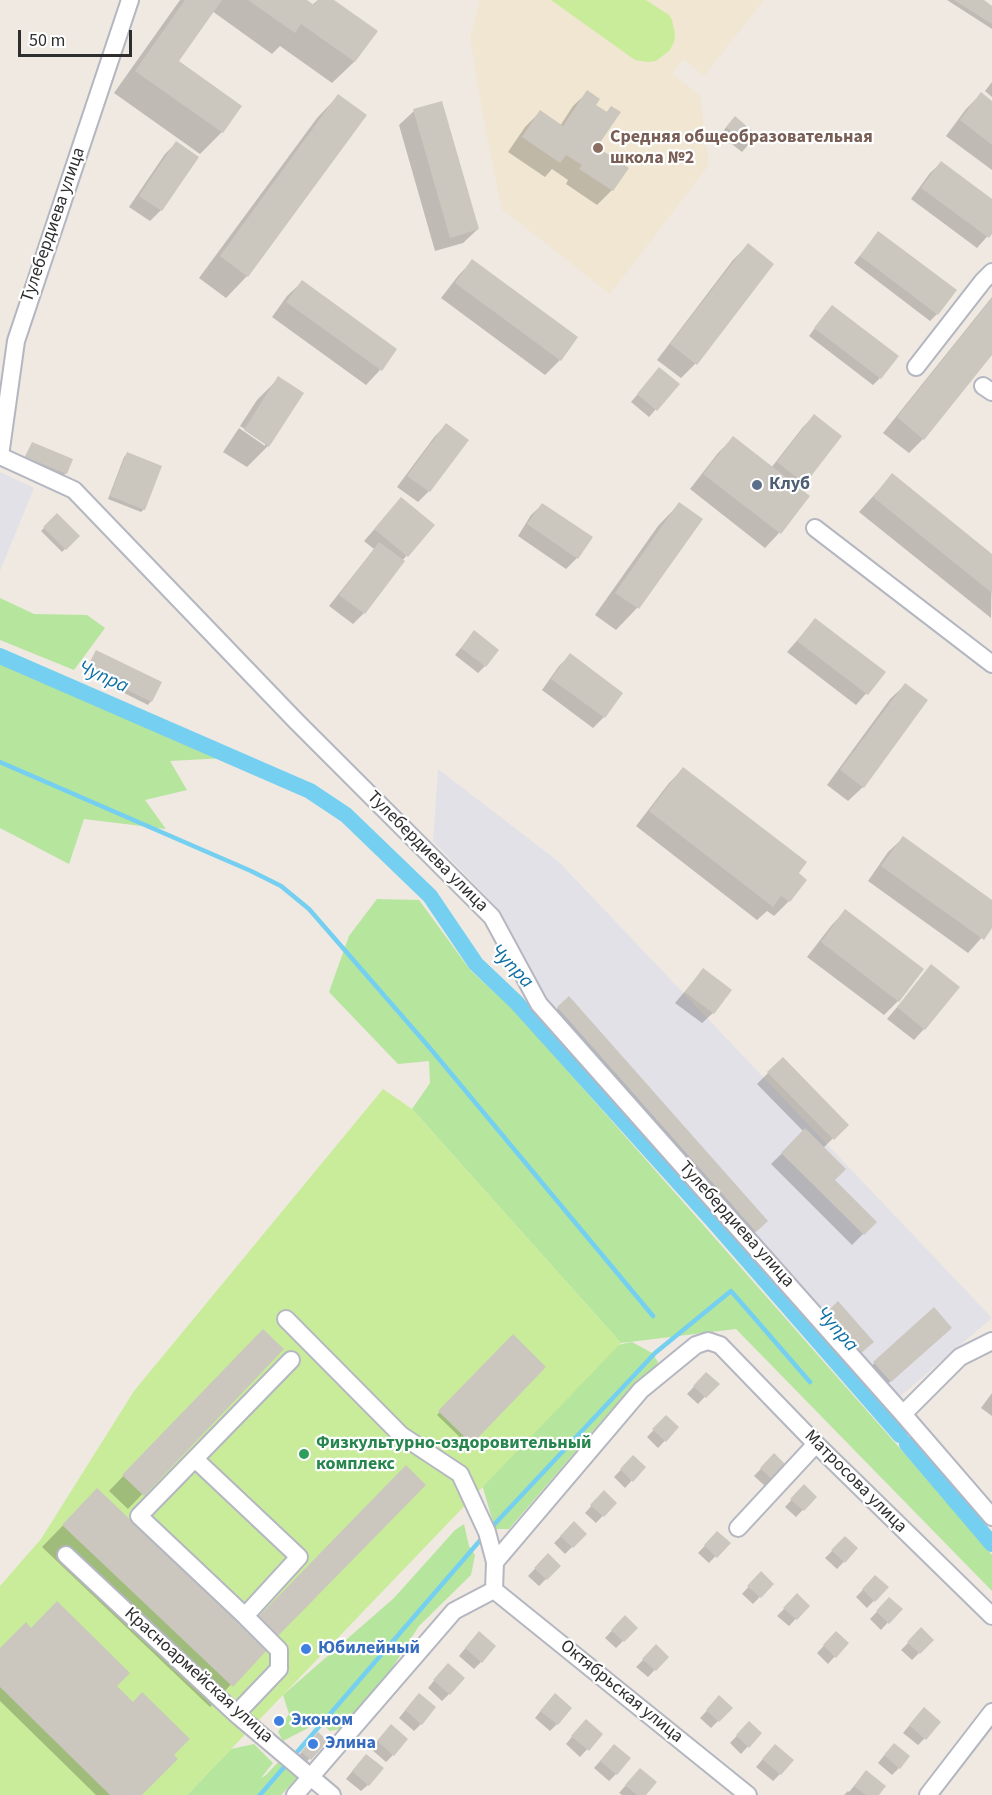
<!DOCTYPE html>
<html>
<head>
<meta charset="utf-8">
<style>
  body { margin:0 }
  #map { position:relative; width:992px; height:1795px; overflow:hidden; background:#efe9e1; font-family:"Source Sans 3",sans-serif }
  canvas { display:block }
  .scale { position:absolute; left:18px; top:30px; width:114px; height:27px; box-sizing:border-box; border:3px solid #2e2e2e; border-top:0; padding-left:8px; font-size:18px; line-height:21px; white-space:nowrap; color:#2e2e2e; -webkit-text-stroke:4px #fff; paint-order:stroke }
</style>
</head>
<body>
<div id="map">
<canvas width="992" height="1795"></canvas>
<div class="scale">50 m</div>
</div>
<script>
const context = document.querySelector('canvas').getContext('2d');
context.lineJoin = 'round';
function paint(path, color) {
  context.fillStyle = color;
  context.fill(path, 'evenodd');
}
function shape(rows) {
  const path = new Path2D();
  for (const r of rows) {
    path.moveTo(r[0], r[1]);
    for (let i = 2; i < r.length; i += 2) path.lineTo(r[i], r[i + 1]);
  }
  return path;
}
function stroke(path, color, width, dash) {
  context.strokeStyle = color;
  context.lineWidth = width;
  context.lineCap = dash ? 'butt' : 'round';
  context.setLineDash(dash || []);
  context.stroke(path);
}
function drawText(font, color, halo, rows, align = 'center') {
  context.font = font + ' "Source Sans 3",sans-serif';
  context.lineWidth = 4.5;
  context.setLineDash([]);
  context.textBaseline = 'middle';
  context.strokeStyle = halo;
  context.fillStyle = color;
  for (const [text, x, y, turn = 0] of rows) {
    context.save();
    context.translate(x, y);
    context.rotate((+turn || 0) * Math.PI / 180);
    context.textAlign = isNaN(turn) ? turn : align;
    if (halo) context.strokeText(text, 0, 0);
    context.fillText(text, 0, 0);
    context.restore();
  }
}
paint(shape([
  [0,472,34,488,0,571],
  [438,769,559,862,992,1318,897,1399,545,997,501,912,433,841]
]), '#e3e1e8');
paint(shape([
  [480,0,764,0,704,76,683,59,672,74,700,95,709,165,610,294,502,209,486,132,470,38]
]), '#f0e6d1');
paint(shape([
  [0,598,34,614,87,615,105,628,74,670,0,640],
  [0,664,225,758,170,761,187,790,145,800,166,829,84,819,69,864,0,828],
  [377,899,419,900,471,971,514,1010,978,1537,992,1555,992,1591,736,1329,621,1343,412,1109,430,1083,429,1061,398,1064,329,992,349,936],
  [632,1342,652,1353,658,1362,654,1370,630,1388,509,1529,495,1529,481,1481,618,1345],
  [464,1524,469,1546,475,1555,471,1575,419,1626,378,1690,340,1729,330,1731,322,1724,312,1726,283,1741,278,1732,289,1714,283,1695,394,1598,455,1530],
  [254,1744,273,1763,261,1778,266,1775,283,1757,300,1768,297,1778,281,1795,187,1795,231,1749]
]), '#b6e59e');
paint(shape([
  [551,0,646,0,669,15,672,20,675,34,674,42,670,50,656,61,648,62,635,60],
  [383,1089,412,1109,621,1343,187,1795,0,1795,0,1586,41,1539,134,1391]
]), '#c9ec9a');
paint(shape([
  [180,0,305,0,312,5,318,0,331,0,375,31,354,62,332,83,280,46,272,54,212,11,177,61,222,132,200,154,114,93],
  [947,0,982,0,992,7,992,29],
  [992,82,992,97,985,91],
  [588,92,594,105,606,113,611,107,595,147,627,169,612,190,597,205,566,184,568,180,552,169,545,177,508,152,525,127,540,112,560,126,573,106],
  [981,94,992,103,992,170,946,136,966,109],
  [338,96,247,276,226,298,199,278,317,118],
  [414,111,478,229,463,243,435,251,399,125],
  [728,125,756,136,742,152,720,135],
  [176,143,197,157,161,210,150,221,129,207,165,154],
  [941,163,992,201,992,231,977,248,911,199,930,173],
  [878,233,937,314,930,321,854,263],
  [748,245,772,264,695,364,681,378,657,360,733,260],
  [472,261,576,337,560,360,545,375,441,298,458,276],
  [302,282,395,349,380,370,366,385,272,317,287,296],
  [992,297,992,353,923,439,909,453,883,433],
  [825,314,880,378,873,385,809,336],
  [653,376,678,384,649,417,631,402],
  [279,378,268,446,247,467,223,452,239,428,265,446,265,442,240,426,257,400],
  [814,416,804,483,798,489,808,496,779,533,765,548,690,489,718,453,733,438,771,468,803,427],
  [446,425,467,440,429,491,418,502,397,487,435,436],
  [32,444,66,473,63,476,23,460],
  [127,454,144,509,141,512,108,499,124,457],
  [892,475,992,556,991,618,859,512],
  [401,499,433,525,402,561,364,613,353,624,329,606,374,549,364,541],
  [679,504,701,519,637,608,616,630,595,615,658,526],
  [542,505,577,558,566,569,518,536,531,515],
  [57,515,78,536,62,552,41,531],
  [815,620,884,673,856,705,787,652],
  [474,632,485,666,478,673,455,655],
  [96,651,151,701,148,705,84,673],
  [570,655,604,717,593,728,542,690,559,666],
  [905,685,863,787,848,801,827,785,890,699],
  [683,769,805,880,789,901,774,916,767,911,757,920,636,826,669,783],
  [903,838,992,901,992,926,968,953,868,881,888,852],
  [845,911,902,997,884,1015,807,957,831,926],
  [932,966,924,1029,914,1040,887,1019],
  [703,970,713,1013,702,1023,675,1003],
  [558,1008,766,1221,740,1246,544,1023],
  [782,1059,847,1125,823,1148,833,1180,875,1222,852,1245,771,1164,804,1132,757,1084],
  [934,1309,943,1334,883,1388,867,1370],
  [827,1314,865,1349,853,1359,820,1321],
  [513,1337,544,1367,468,1445,437,1415],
  [248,1345,282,1349,128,1509,109,1491],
  [706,1374,717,1384,698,1404,687,1394],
  [992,1393,992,1416,981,1408],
  [666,1417,677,1428,658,1448,647,1437],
  [774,1455,785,1466,765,1486,754,1476],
  [633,1457,644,1467,625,1488,614,1477],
  [424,1485,264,1649,210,1707,42,1547,76,1512,245,1632,384,1489],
  [804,1486,815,1497,796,1517,785,1507],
  [604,1492,615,1503,596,1523,585,1513],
  [574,1523,585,1534,565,1554,554,1543],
  [717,1533,728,1543,709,1563,698,1553],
  [845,1538,856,1549,837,1569,825,1558],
  [548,1555,559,1566,539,1586,528,1576],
  [761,1573,772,1584,753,1604,742,1594],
  [875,1577,887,1587,867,1608,856,1597],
  [797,1596,808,1606,789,1626,777,1616],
  [889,1599,900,1609,881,1630,870,1619],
  [625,1617,636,1628,616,1648,605,1638],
  [31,1630,115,1686,140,1795,96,1795,0,1701,0,1650],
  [921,1630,932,1640,912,1660,901,1650],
  [836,1633,847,1643,828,1664,817,1653],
  [472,1640,481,1662,474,1669,459,1656],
  [656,1647,667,1657,648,1677,636,1667],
  [441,1672,449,1694,442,1701,428,1688],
  [719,1698,731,1708,711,1728,700,1718],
  [412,1702,421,1724,414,1731,399,1718],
  [548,1702,557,1724,550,1731,535,1718],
  [917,1716,925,1738,918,1745,903,1733],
  [749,1723,760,1733,741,1754,730,1743],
  [579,1728,601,1734,580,1757,566,1744],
  [384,1733,393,1755,386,1762,371,1749],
  [318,1734,326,1741,299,1770,291,1764],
  [887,1752,899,1768,892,1775,878,1763],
  [607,1753,616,1774,609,1781,594,1768],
  [768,1753,780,1774,773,1781,756,1767],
  [359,1763,368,1785,361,1791,346,1779],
  [866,1772,877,1795,844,1795,848,1791,849,1792],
  [633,1777,644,1795,622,1795,619,1793]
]), '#0003');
stroke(shape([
  [0,762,251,871,281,886,309,909,429,1047,653,1316],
  [490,1529,655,1353,731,1291,810,1382],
  [260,1795,483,1537]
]), '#75cff0', 4.5);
stroke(shape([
  [0,656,310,791,346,815,430,896,476,964,516,1002,715,1223,900,1435],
  [907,1444,992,1544]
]), '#75cff0', 16);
paint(shape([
  [185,0,222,0,179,61,242,106,223,133,135,71],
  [248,0,307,0,314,5,318,0,334,0,378,31,355,62,301,24,295,33],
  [954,0,984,0,992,6,992,24],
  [587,90,600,99,596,105,607,112,611,106,621,112,597,147,629,168,613,191,579,169,582,165,566,155,560,163,522,137,540,110,563,126],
  [981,92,992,101,992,145,960,120],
  [338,94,367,115,248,277,220,256],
  [442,101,479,229,450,238,413,109],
  [735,116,758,136,750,146,726,127],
  [176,141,199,157,162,211,139,196],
  [941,161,992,199,992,234,989,238,921,188],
  [878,231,957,290,938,315,860,256],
  [748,243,774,264,697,365,670,344],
  [472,259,578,337,561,361,455,283],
  [302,280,397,349,382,371,286,302],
  [992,298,992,355,924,440,897,417],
  [832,305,899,356,881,379,814,328],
  [659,367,680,384,657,411,637,394],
  [278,376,304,393,269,447,244,430],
  [814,414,842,436,805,484,777,462],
  [446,423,469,440,430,492,407,476],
  [733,436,810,496,781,534,703,474],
  [32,442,73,459,67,474,25,457],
  [127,452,162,466,145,510,110,496],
  [892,473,992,554,992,593,873,497],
  [401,497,435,525,408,557,374,529],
  [679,502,703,519,639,609,615,593],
  [542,503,593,537,578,559,527,524],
  [57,513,80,536,66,550,43,527],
  [379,542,405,561,365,614,339,595],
  [815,618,886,672,868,695,797,641],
  [474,630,499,650,486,667,461,648],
  [96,650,162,682,152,702,86,670],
  [570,653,623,693,605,718,551,679],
  [905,683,928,700,864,788,840,770],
  [683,767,807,862,799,873,807,880,790,902,781,896,773,907,649,811],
  [903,836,992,900,992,928,984,940,881,866],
  [845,909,924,969,899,1002,821,942],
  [931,964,960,987,925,1030,897,1007],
  [703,968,732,990,714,1014,685,992],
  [569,996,768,1221,756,1232,557,1007],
  [783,1057,849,1125,834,1140,767,1072],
  [805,1128,846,1169,835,1180,877,1222,864,1235,781,1153],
  [838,1301,874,1342,861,1353,826,1313],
  [934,1307,952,1328,891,1382,873,1362],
  [263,1329,284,1349,144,1496,122,1475],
  [513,1334,546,1367,472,1444,438,1411],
  [706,1372,720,1384,706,1398,693,1386],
  [666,1415,679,1427,666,1442,652,1429],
  [774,1453,787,1466,773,1480,760,1468],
  [633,1455,646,1467,633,1482,620,1469],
  [406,1465,426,1485,276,1638,256,1619],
  [804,1484,817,1497,804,1511,790,1499],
  [97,1488,267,1650,233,1687,62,1525],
  [604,1490,617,1503,604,1517,590,1505],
  [574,1521,587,1534,573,1548,560,1536],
  [717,1531,731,1543,717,1558,704,1545],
  [845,1536,858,1548,845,1563,831,1550],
  [548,1553,561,1566,547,1580,534,1568],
  [761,1571,774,1584,761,1598,747,1586],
  [875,1575,889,1587,875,1602,862,1589],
  [797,1593,810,1606,797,1620,783,1608],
  [889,1597,903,1609,889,1624,876,1611],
  [57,1601,130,1673,117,1686,133,1702,142,1692,190,1739,174,1755,178,1759,142,1795,110,1795,0,1687,0,1648,26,1622,31,1628],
  [625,1615,638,1628,624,1642,611,1630],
  [921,1627,934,1640,920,1654,907,1642],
  [479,1631,496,1646,482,1663,465,1648],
  [836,1631,849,1643,836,1658,823,1645],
  [656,1644,669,1657,656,1671,642,1659],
  [448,1663,465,1678,450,1695,433,1680],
  [419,1693,436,1707,422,1725,405,1710],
  [555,1693,572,1708,558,1725,540,1711],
  [719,1695,733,1708,719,1722,706,1710],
  [924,1707,941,1722,926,1740,909,1725],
  [586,1719,603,1734,589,1751,571,1736],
  [749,1721,762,1733,749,1748,736,1735],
  [391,1724,408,1739,394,1756,377,1741],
  [318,1732,328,1741,311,1760,301,1752],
  [894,1743,910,1756,900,1769,884,1755],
  [614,1744,631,1758,617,1775,600,1761],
  [775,1744,794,1760,781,1775,762,1759],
  [366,1754,384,1768,369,1786,352,1771],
  [640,1768,657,1782,646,1795,637,1795,625,1785],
  [866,1770,886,1786,879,1795,866,1795,854,1786]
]), '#cbc7bf');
const street = shape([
  [916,367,983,281,992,272],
  [983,386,992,392],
  [0,456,74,490,296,721,492,917,539,1004,903,1414,992,1517],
  [0,456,16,341,130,0],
  [815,528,992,664],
  [286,1319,401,1435,460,1474,487,1532,495,1562],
  [903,1414,960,1357,992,1341],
  [195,1459,299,1557,245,1616,279,1650,279,1669,236,1714],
  [738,1528,816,1444],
  [66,1555,236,1714,332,1795],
  [494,1590,495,1562,641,1390,696,1345,708,1341,720,1345,816,1444,992,1616],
  [494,1590,748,1795],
  [245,1616,139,1516,291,1360],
  [295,1795,454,1611,494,1590],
  [928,1795,992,1712]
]);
stroke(street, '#b4b7c1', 20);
stroke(street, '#fff', 16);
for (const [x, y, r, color] of [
  [598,148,6,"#8d6e63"],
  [757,485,6,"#5c6f8a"],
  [304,1454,6,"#2e9e5b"],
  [306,1649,6,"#3f7fe0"],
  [279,1721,6,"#3f7fe0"],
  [313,1744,6,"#3f7fe0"]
]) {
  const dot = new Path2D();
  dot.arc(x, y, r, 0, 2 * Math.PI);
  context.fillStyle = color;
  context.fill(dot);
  stroke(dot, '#fff', 2);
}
drawText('bold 18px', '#785e54', '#fff', [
  ["Средняя общеобразовательная",610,138],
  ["школа №2",610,159]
], 'left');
drawText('18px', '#2e2e2e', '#fff', [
  ["Тулебердиева улица",54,225,-71],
  ["Тулебердиева улица",427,852,45],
  ["Тулебердиева улица",736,1225,48],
  ["Матросова улица",855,1482,45],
  ["Красноармейская улица",198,1676,42],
  ["Октябрьская улица",621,1692,39]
]);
drawText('bold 18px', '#4e5e75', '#fff', [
  ["Клуб",769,485]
], 'left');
drawText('bold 18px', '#27864d', '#fff', [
  ["Физкультурно-оздоровительный",316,1444],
  ["комплекс",316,1465]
], 'left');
drawText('bold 18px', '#366cbe', '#fff', [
  ["Юбилейный",318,1649],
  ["Эконом",291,1721],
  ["Элина",325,1744]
], 'left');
drawText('italic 20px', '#0d6fa3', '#fff', [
  ["Чупра",103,678,24],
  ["Чупра",511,967,46],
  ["Чупра",836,1330,48]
]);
</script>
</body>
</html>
